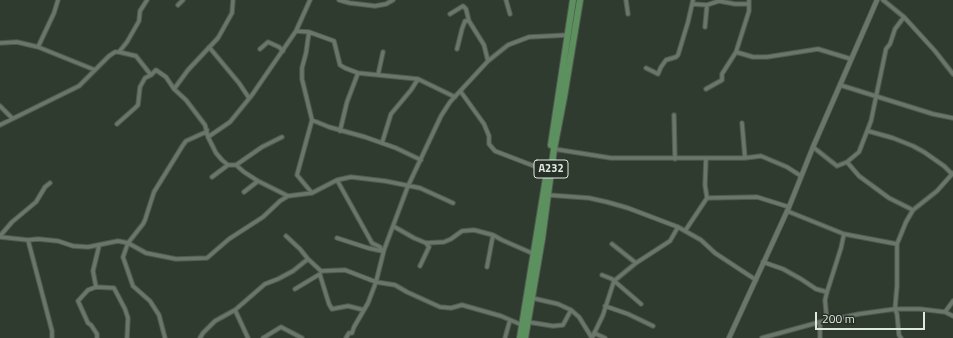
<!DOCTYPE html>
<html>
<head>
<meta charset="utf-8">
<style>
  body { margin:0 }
  #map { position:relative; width:953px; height:338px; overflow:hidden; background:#303b30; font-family:"Titillium Web",sans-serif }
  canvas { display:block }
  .scale { position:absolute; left:815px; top:312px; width:110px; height:18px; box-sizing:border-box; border:2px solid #e1e8e1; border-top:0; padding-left:5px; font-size:12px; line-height:14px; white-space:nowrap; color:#e1e8e1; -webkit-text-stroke:3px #263026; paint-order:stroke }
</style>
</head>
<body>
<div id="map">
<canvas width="953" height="338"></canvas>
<div class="scale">200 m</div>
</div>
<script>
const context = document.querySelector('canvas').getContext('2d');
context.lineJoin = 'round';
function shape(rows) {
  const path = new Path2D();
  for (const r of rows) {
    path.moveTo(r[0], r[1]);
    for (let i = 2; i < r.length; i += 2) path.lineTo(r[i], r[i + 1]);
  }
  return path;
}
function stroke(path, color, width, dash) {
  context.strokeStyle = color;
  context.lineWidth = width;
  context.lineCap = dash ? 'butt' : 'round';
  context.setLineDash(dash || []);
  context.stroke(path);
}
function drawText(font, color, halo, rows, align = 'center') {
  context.font = font + ' "Titillium Web",sans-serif';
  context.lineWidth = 3;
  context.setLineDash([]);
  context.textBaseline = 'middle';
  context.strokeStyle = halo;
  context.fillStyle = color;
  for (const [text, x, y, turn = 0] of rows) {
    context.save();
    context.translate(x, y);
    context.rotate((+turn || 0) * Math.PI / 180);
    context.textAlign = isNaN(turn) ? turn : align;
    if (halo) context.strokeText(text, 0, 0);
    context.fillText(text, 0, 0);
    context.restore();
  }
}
const minor = shape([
  [339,0,350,3,375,6,386,4,393,0],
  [506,0,510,14],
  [626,0,628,14],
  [883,0,904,17,935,51,953,74],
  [693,4,707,5,719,1,735,4,749,4,749,0],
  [178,5,183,0],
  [450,14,463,6,466,9,469,21],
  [705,27,707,5],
  [296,31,309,32,334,41,340,65,345,68,358,73,418,79,455,97],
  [309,32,306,53,302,68,302,79,312,120,297,175,312,193],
  [0,43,17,42,38,47,95,70,109,56,115,52,119,52,136,56,151,75,156,70,166,77,174,89,186,100,205,125,208,137,216,153,222,160,228,165,236,165,244,172,258,181,288,196],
  [38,47,54,13,58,0],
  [209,47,239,83,249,98],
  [260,49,268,42,279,47,283,51],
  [457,49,462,29,465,21,469,21,484,45,488,61],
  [119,52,127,42,139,21,140,11,147,0],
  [736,52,753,57,767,57,818,49,851,59],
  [646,68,658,74,661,67,666,60,676,57,678,55,688,22,693,0],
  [378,75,383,52],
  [840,85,933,114,953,118],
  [174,89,188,70,218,38,232,13,233,0],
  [706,89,722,80,722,74,736,52,749,11,749,4],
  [461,92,484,124,489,136,489,144,495,151,547,171],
  [0,106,12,118],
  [674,115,675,159],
  [312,120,329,127,365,137,396,148,421,160],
  [742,123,745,158],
  [117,124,135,108,138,105,140,87,145,78,151,75],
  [0,125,79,86,95,70],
  [340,131,347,102,358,73],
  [868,131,893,138,913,146,924,152,944,166,952,174],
  [208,137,230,122,252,95,296,31,310,0],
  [382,143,391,114,411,90,418,79],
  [813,147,837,166,847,162,859,152,871,121,886,49,890,44,895,29,904,17],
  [554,149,611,158,745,158,761,156,787,167,801,176],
  [847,162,859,176,889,198,913,210],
  [236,165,262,147,282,137],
  [212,177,228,165],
  [337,180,372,243,380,247,382,251,384,250],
  [244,192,258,181],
  [548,195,589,198,607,202,628,208,678,227,670,241,636,263,614,281,603,315,592,338],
  [707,198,757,197,789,207],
  [787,211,844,234,897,244],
  [393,226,414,238,426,243,444,242,451,239,462,231,474,230,493,235,502,240,534,254],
  [678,227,701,240,715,253,756,280],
  [685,231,707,198,705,185,706,158],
  [0,236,12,222,36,202,45,187,50,183],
  [286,236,300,249,308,259],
  [0,237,28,240],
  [337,238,368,248,382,251],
  [612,244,636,263],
  [99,246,93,271,96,287,114,288,125,309,128,318,127,338],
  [763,262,783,269,801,279,816,289,827,292],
  [420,266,429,247,426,243],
  [487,267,493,235],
  [320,275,329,304,332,309,348,306,364,310],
  [602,275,612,279,641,304],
  [96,287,88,290,78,301,88,323,91,325,97,334,97,338],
  [295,289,320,274],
  [605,306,628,314,653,326],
  [235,310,248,338],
  [571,310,579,317,592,338],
  [945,312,953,301],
  [827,321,825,300,827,292,841,248,844,234],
  [528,322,553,326,563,325,571,310,558,304,532,298],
  [820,322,820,338],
  [594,333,605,338],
  [52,338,52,331,28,240,38,239,58,241,73,246,88,247,118,241,128,243,146,253,176,259,207,258,229,239,263,217,280,201,288,196,312,193,337,180,351,177,385,181,420,188,453,203],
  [165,338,159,315,150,301,133,286,123,257,128,243,143,224,145,220,154,192,183,145,186,141,206,132,207,130],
  [200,338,203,333,215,321,235,310,265,284,278,279,293,271,308,259,321,271,345,270,376,282,395,285,407,292,440,307,451,308,462,305,501,316,522,325],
  [263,338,281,327,302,338],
  [346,338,349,333,352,333,354,327,368,303,376,282,384,250,408,186,441,116,450,102,488,61,508,45,529,37,568,35],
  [505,338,510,320],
  [762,338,820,322,859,314,895,309,920,309,945,312,953,316],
  [901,338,899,335,897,314,895,309,897,286,897,244,906,222,913,210,937,191,953,173]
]);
const tertiary = shape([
  [729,338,789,207,813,147,877,0]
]);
const trunk = shape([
  [551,145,573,0],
  [520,338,546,178],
  [525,338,542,239,554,149,564,97,580,0]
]);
stroke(minor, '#505950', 5.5);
stroke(tertiary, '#505950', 6);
stroke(trunk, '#505950', 8);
stroke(minor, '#6a766a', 3.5);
stroke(tertiary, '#6a766a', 4.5);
stroke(trunk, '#5d905f', 6);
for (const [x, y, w] of [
  [551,169,34]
]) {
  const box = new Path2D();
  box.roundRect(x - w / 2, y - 9, w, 18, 3);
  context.fillStyle = '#263026';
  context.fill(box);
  stroke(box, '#e1e8e1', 1);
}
drawText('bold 11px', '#e1e8e1', null, [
  ["A232",551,169]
]);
</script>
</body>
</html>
